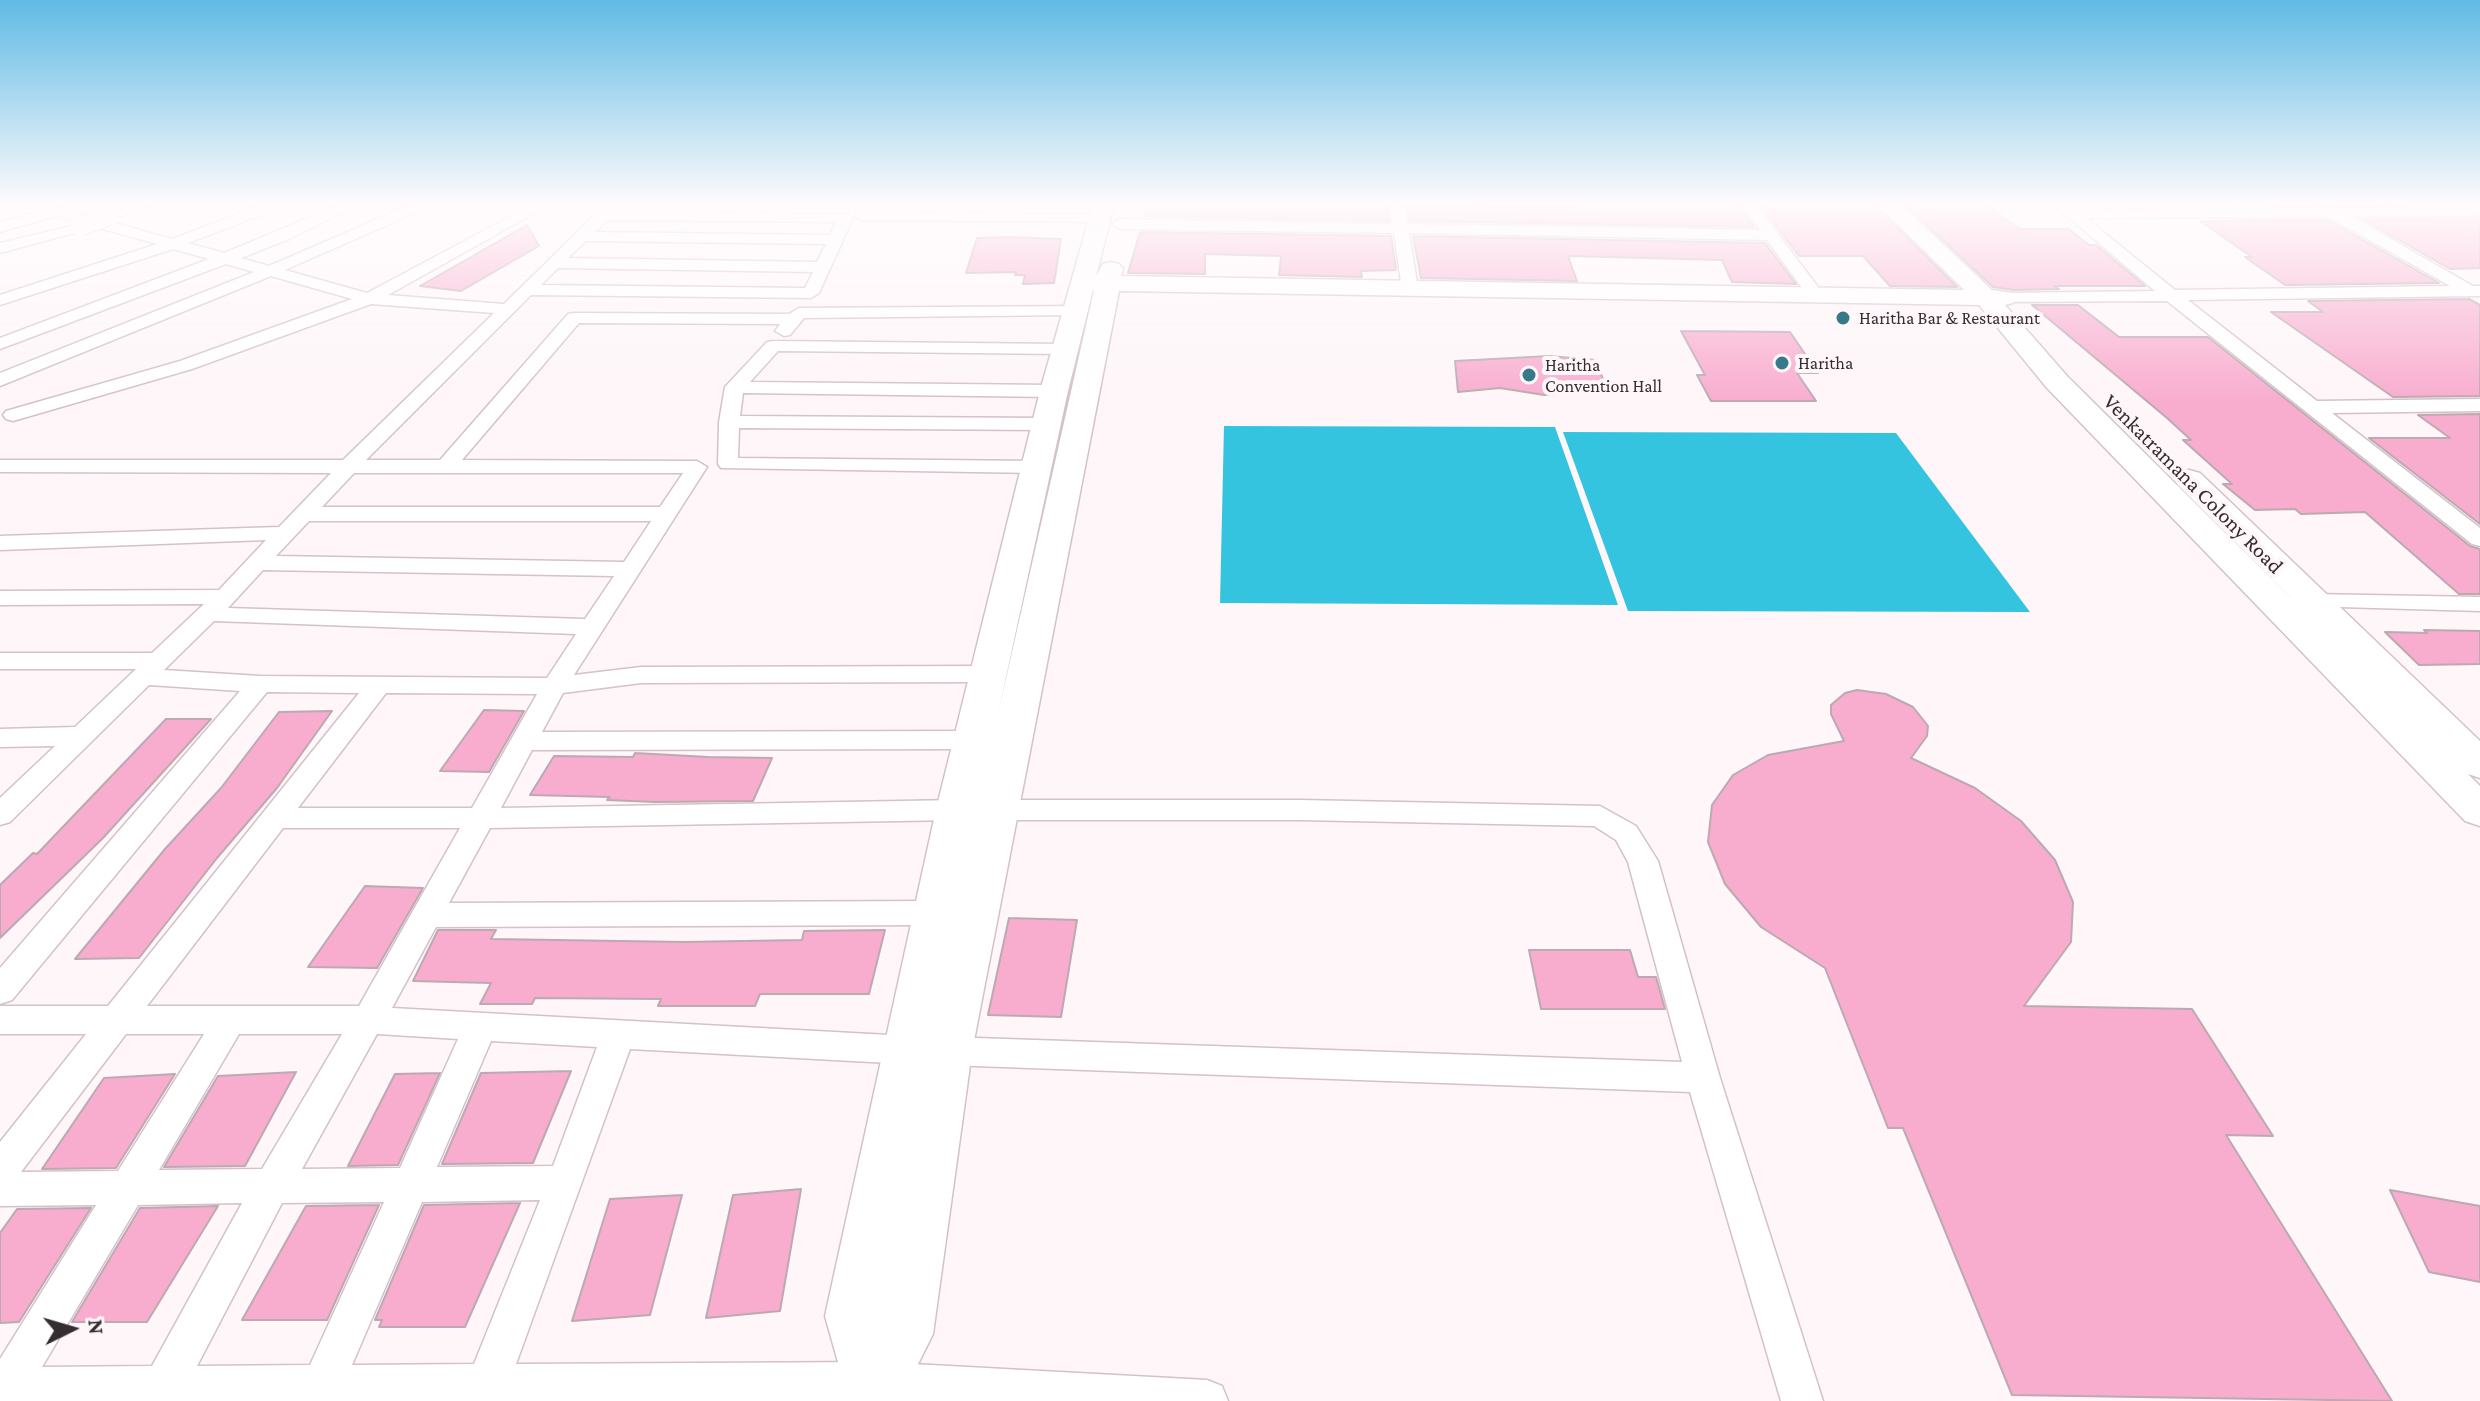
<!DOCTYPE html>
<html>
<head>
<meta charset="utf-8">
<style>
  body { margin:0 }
  #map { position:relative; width:2480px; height:1401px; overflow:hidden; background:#fef6f9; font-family:"Crimson Pro",serif }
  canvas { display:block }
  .north { position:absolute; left:32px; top:1289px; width:80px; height:80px; -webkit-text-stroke:6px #fef6f9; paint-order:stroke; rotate:85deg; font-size:22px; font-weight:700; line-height:32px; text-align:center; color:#352e31 }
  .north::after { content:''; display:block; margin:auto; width:28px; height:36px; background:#352e31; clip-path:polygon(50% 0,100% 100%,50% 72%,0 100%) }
</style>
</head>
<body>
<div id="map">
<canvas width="2480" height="1401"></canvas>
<div class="north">N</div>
</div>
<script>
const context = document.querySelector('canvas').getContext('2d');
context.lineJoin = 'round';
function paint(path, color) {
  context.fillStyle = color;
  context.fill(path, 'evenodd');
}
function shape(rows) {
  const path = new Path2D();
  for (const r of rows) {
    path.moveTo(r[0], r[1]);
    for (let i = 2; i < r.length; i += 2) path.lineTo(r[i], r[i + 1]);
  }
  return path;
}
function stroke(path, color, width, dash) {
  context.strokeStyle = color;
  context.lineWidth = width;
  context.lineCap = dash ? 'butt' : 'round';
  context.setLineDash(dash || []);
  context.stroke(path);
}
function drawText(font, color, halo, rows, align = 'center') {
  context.font = font + ' "Crimson Pro",serif';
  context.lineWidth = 8;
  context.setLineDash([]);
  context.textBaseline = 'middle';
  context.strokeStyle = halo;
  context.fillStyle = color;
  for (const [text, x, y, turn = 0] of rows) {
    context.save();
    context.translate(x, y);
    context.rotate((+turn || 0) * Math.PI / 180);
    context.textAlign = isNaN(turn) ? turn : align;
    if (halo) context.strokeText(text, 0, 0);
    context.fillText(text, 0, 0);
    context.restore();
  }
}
paint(shape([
  [1224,426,1555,427,1618,605,1220,603],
  [1563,432,1896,433,2030,612,1628,611]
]), '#35c4e0');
const building = shape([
  [1146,205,1387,205,1389,221,1144,216,1146,205],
  [1407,205,1577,208,1575,205,1739,205,1754,227,1410,221,1407,205],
  [1760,205,1875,205,1957,287,1890,286,1863,256,1799,256,1760,205],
  [1905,205,1986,205,2020,229,2069,229,2089,245,2096,245,2145,286,2054,286,2059,289,2014,290,1993,287,1905,205],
  [2480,218,2480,268,2450,269,2362,219,2480,218],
  [2328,220,2439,283,2285,285,2245,257,2252,257,2200,221,2328,220],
  [527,225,539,246,461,291,420,286,527,225],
  [1140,232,1391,236,1396,270,1361,271,1362,277,1279,275,1281,256,1205,254,1205,274,1128,273,1140,232],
  [1413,236,1765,243,1796,284,1732,282,1722,260,1568,256,1577,281,1421,278,1413,236],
  [1008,237,1061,239,1054,283,1023,284,1025,275,1015,275,1016,272,966,273,977,238,1008,237],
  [2469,299,2480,305,2480,396,2393,397,2271,312,2323,312,2308,301,2469,299],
  [2032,305,2078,305,2119,337,2208,337,2470,546,2480,549,2480,594,2459,594,2365,512,2301,514,2295,509,2255,510,2223,484,2232,484,2183,440,2191,440,2167,418,2032,305],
  [1681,331,1790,332,1818,373,1797,373,1816,401,1711,401,1697,375,1705,375,1681,331],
  [1549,356,1596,360,1607,390,1544,395,1500,388,1458,392,1455,361,1549,356],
  [2480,414,2480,524,2369,438,2450,438,2418,415,2480,414],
  [2424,630,2480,631,2480,664,2419,665,2385,632,2427,633,2424,630],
  [1857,690,1886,694,1913,707,1928,726,1927,736,1911,758,1975,788,2021,821,2055,860,2073,902,2071,942,2024,1006,2192,1009,2273,1136,2226,1135,2392,1401,2012,1395,1903,1128,1888,1128,1825,968,1761,927,1725,884,1708,842,1712,805,1733,775,1768,755,1844,741,1831,714,1831,705,1845,693,1857,690],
  [484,710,524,711,489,772,440,771,484,710],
  [332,711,277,788,217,858,139,958,75,959,165,849,221,788,279,712,332,711],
  [166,719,211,719,103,838,0,938,0,885,33,853,37,854,166,719],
  [635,753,708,757,772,758,753,801,655,802,607,800,610,797,530,795,554,756,633,757,635,753],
  [365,886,423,888,377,968,308,967,365,886],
  [1009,918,1077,920,1061,1017,988,1015,1009,918],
  [438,930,496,930,491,939,684,942,802,940,804,931,885,930,869,994,760,994,755,1006,658,1006,661,999,535,998,532,1004,480,1004,491,983,413,981,438,930],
  [1529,950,1630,950,1638,977,1656,977,1665,1009,1541,1009,1529,950],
  [571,1071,533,1163,442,1164,481,1073,571,1071],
  [296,1072,245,1166,164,1167,218,1076,296,1072],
  [440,1073,398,1165,348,1166,395,1074,440,1073],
  [175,1074,116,1168,42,1169,104,1078,175,1074],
  [801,1189,780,1311,706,1318,733,1195,801,1189],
  [2390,1190,2480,1206,2480,1282,2429,1272,2390,1190],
  [682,1195,650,1315,572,1321,610,1199,682,1195],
  [520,1203,465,1327,379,1327,382,1320,375,1320,424,1205,520,1203],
  [379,1205,327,1320,242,1320,306,1206,379,1205],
  [218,1206,147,1322,72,1322,140,1208,218,1206],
  [91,1208,19,1322,0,1323,0,1233,17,1209,91,1208]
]);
paint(building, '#f8adcf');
stroke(building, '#bca9b1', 2);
const street = shape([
  [0,205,8,205,0,209,0,205],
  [28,205,50,205,172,239,262,205,281,205,279,208,188,243,224,253,340,205,358,205,289,239,241,258,269,266,410,205,428,205,426,208,285,270,367,293,532,205,549,205,388,295,504,304,605,205,620,205,616,211,846,214,853,218,819,293,811,298,531,295,366,460,440,460,568,314,574,313,789,314,799,308,1081,306,1084,310,1081,314,1075,315,804,318,790,335,784,336,775,331,780,324,579,323,462,460,697,461,707,467,574,675,641,667,989,666,998,668,1002,674,998,680,989,682,641,683,563,693,542,732,975,731,985,734,988,740,985,746,975,749,532,750,501,808,957,800,967,803,971,810,967,817,957,820,490,828,449,903,938,901,949,905,953,913,949,921,938,925,436,927,392,1008,908,1036,920,1040,925,1050,920,1060,908,1064,630,1049,516,1364,876,1362,1207,1380,1222,1386,1228,1401,0,1401,0,1359,96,1205,0,1206,0,1142,86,1034,0,1034,0,1006,108,1006,359,693,267,692,12,1000,0,1004,0,968,240,691,149,685,10,822,0,825,0,798,55,746,0,747,0,729,75,727,136,669,0,669,0,653,152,653,204,604,0,605,0,591,219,590,266,540,0,550,0,536,279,527,331,473,0,472,0,460,343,460,494,313,371,304,192,369,13,421,6,419,3,415,6,411,180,361,352,299,271,276,0,386,0,373,254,272,226,264,0,349,0,338,209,259,173,249,0,305,0,295,157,244,85,224,85,230,0,253,0,243,84,223,57,216,0,232,0,222,41,211,28,205],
  [607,220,836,222,830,235,595,232,607,220],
  [586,241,826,244,817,262,568,258,586,241],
  [558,268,813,272,805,288,541,285,558,268],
  [354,473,683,473,660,507,322,507,354,473],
  [309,521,651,521,624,562,276,556,309,521],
  [263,570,614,576,585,619,228,608,263,570],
  [214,621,576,634,547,678,260,676,164,670,214,621],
  [386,693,537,694,472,808,298,808,386,693],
  [283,828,460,828,359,1006,147,1006,283,828],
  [126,1034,204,1034,118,1171,21,1172,126,1034],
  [239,1034,342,1034,262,1169,159,1170,239,1034],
  [377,1034,458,1039,400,1168,302,1169,377,1034],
  [491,1041,597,1047,553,1166,437,1167,491,1041],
  [540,1200,474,1364,352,1365,422,1202,540,1200],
  [384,1202,310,1365,197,1366,282,1203,384,1202],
  [242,1203,152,1366,42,1367,138,1205,242,1203],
  [132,205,152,205,111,220,104,216,132,205],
  [860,205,874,205,871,212,1101,214,1108,218,1101,222,862,220,855,216,860,205],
  [1390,205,1404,205,1408,224,1760,230,1742,205,1756,205,1824,295,1822,299,1810,299,1767,240,1409,233,1418,289,1410,294,1402,289,1394,233,1120,229,1112,224,1120,219,1392,224,1390,205],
  [2054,205,2069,205,2076,210,2480,207,2480,215,2351,216,2473,286,2480,286,2480,296,2188,300,2317,401,2480,399,2480,411,2332,413,2480,528,2480,546,2472,544,2167,301,1998,302,1996,298,2004,293,2155,291,2054,205],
  [2329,217,2450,286,2175,290,2086,218,2329,217],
  [773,341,1064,344,1073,349,1064,354,778,351,750,382,1054,385,1063,391,1054,397,743,393,740,416,1048,418,1058,424,1048,430,739,428,738,458,1037,461,1047,467,1037,473,721,468,718,464,719,422,725,387,767,342,773,341],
  [2312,594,2480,597,2480,611,2304,606,2300,601,2304,596,2312,594],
  [996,800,1300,800,1600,806,1636,826,1658,861,1720,1078,1823,1401,1781,1401,1690,1092,947,1065,935,1061,930,1051,935,1041,947,1037,1682,1062,1628,862,1616,840,1594,826,1300,820,996,820,986,817,982,810,986,803,996,800]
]);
const secondary = shape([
  [1093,205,1114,205,1096,276,1103,264,1111,262,1119,264,1123,269,1121,276,1964,290,1878,205,1901,205,1992,290,2013,293,2016,298,2013,303,2005,305,2067,376,2302,609,2178,485,2174,479,2178,473,2189,470,2200,473,2480,741,2480,778,2468,774,2480,786,2480,826,2465,821,2047,388,1979,305,1119,291,972,1051,933,1334,906,1388,911,1401,849,1401,825,1316,936,810,1040,391,1093,205],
  [1093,290,1094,290,998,714,1068,391,1093,290]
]);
stroke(street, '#d4c1c9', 3);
stroke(secondary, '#d4c1c9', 3);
paint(street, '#fff');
paint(secondary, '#fff');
const streetBridge = shape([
  [80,227,111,216]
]);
stroke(streetBridge, '#d4c1c9', 19, []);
stroke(streetBridge, '#fff', 17);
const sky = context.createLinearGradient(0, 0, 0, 401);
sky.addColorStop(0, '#60bae5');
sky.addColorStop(0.51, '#fffbfc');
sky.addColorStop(1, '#fffbfc00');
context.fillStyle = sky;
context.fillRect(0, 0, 2480, 401);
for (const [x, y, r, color] of [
  [1843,318,8,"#367a8a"],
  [1782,363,8,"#367a8a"],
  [1529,375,8,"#367a8a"]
]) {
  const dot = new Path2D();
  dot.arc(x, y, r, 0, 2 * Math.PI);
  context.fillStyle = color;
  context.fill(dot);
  stroke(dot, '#fef6f9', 3);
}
drawText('18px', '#352e31', '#fef6f9', [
  ["Haritha Bar & Restaurant",1859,318],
  ["Haritha",1798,363],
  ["Haritha",1545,365],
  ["Convention Hall",1545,386]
], 'left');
drawText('22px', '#352e31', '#fef6f9', [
  ["Venkatramana Colony Road",2193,484,45]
]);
</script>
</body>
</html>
